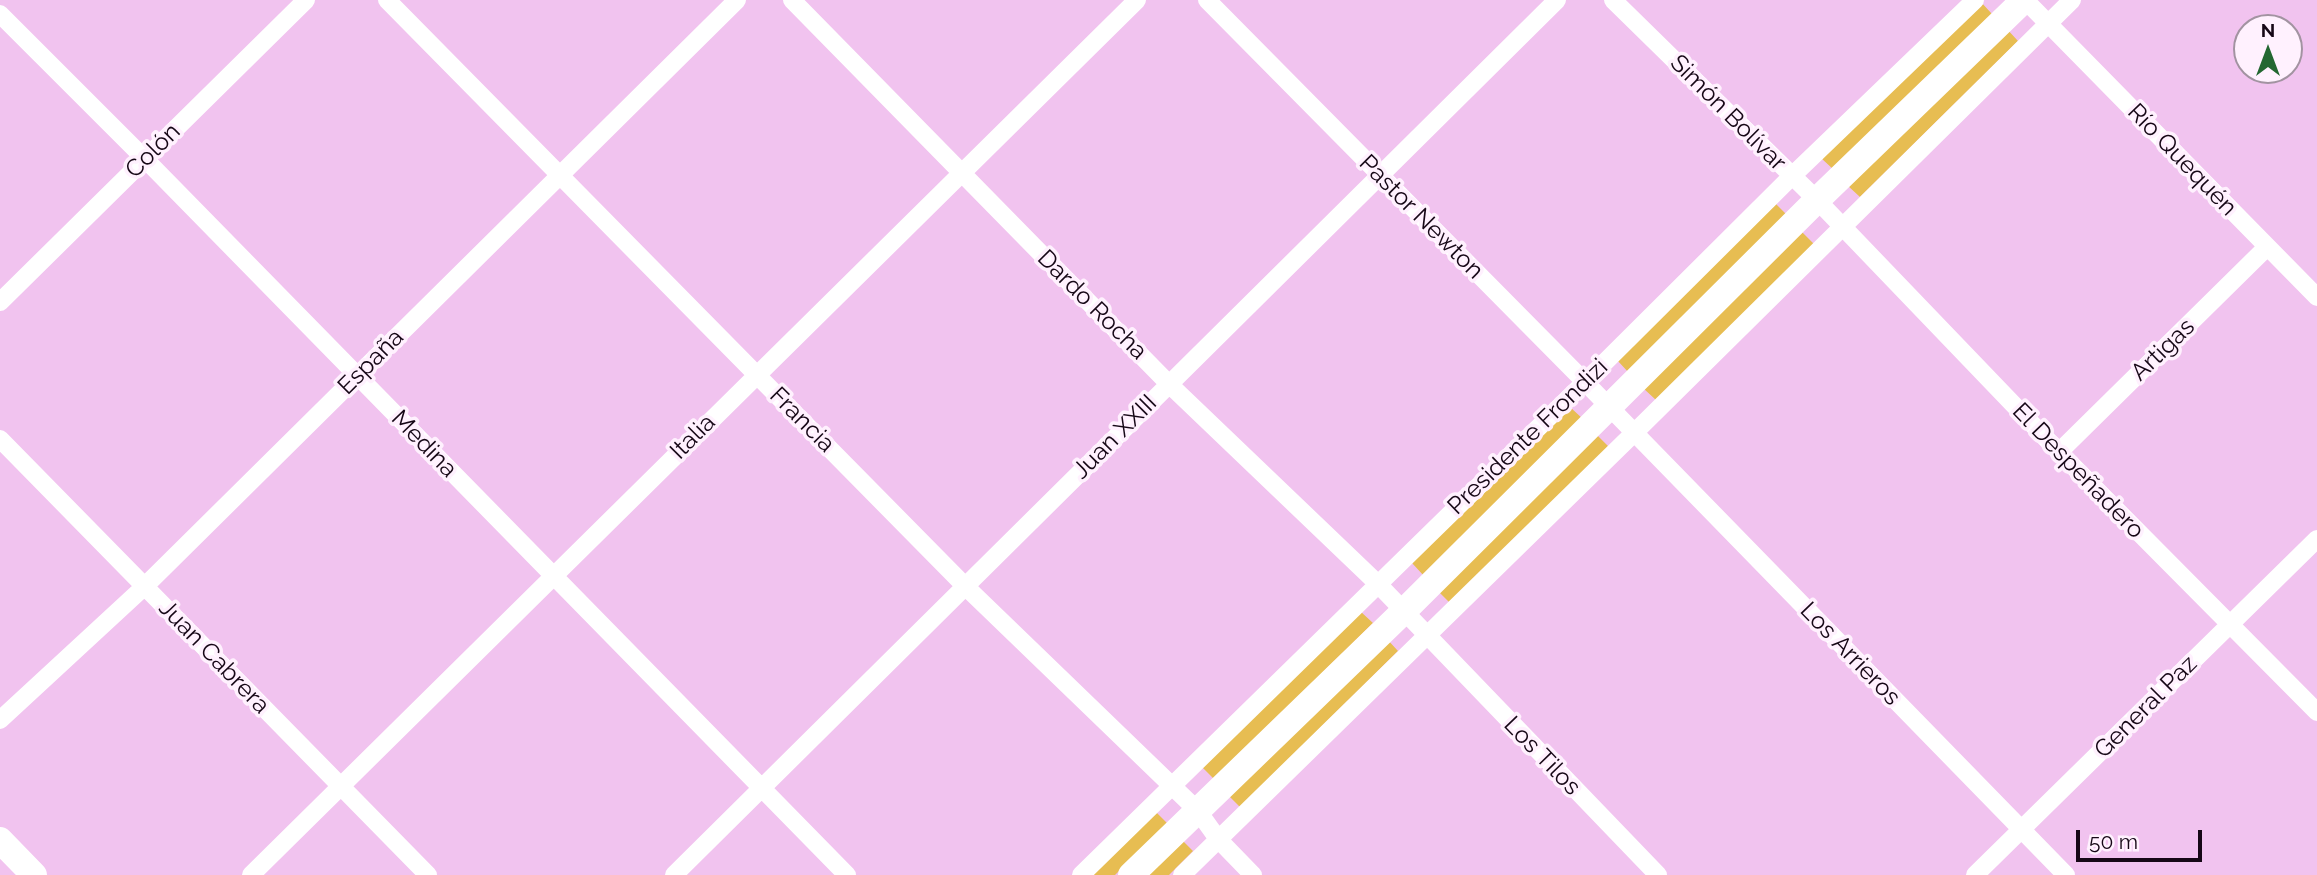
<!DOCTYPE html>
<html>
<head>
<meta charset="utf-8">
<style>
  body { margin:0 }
  #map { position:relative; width:2317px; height:875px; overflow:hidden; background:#f1c3ef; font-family:Raleway,sans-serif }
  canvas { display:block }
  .north { position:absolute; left:2233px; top:14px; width:70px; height:70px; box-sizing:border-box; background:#fff1fe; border:2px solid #a293a1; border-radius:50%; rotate:0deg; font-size:19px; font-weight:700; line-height:28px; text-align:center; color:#160716 }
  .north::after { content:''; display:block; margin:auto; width:24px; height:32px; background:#236731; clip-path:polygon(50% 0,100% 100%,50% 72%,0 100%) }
  .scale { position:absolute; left:2076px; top:830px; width:126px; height:32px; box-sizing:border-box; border:4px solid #160716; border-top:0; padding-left:9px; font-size:21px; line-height:24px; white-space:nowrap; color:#160716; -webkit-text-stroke:5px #fff1fe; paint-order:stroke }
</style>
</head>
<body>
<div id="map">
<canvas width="2317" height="875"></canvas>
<div class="north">N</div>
<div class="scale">50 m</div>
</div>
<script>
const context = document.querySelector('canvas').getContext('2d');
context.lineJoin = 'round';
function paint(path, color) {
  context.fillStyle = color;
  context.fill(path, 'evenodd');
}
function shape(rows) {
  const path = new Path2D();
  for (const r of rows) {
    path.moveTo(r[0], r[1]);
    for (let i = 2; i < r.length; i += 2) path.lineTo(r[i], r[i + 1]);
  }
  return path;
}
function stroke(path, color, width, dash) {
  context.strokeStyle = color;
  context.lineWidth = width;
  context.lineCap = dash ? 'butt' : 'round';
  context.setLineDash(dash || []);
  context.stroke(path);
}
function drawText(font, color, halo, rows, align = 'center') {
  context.font = font + ' Raleway,sans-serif';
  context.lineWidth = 7;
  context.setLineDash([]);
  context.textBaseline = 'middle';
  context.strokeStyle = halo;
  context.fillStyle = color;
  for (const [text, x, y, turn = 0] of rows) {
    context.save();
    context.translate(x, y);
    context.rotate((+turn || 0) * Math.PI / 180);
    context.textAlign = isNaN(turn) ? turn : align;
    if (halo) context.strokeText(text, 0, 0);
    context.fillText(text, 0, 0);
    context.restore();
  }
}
paint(shape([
  [1980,1,1992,14,1834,170,1821,158],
  [2006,28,2018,41,1860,197,1847,185],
  [1776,204,1788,216,1629,373,1617,360],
  [1802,232,1814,244,1656,400,1643,388],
  [1570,407,1583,419,1424,576,1412,563],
  [1596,434,1609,447,1450,603,1438,591],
  [1360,611,1373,623,1214,779,1202,767],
  [1386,638,1398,651,1240,807,1228,795],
  [1155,811,1167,823,1115,875,1090,875],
  [1181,839,1193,851,1169,875,1144,875]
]), '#e7bd52');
stroke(shape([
  [387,0,965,586,1198,811,1218,839,1253,875],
  [792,0,1169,384,1378,584,1658,875],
  [1207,0,1585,382,2066,875],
  [1613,0,1817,200,2059,452,2317,712],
  [2025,0,2317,297],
  [0,14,145,159,847,875],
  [0,302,306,0],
  [0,439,428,875],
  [2059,452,2267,247],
  [0,720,145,586,737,0],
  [251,875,1137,0],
  [674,875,1557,0],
  [1081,875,1585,382,1792,176,1975,0],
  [1182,875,1634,433,2072,0],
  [1975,875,2317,539]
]), '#fff', 18);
stroke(shape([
  [0,840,34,875],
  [1131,875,1403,612,1817,200,2024,0]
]), '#fff', 26);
drawText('24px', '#160716', '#fff1fe', [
  ["Simón Bolívar",1728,113,45],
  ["Colón",153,151,-45],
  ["Río Quequén",2182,160,46],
  ["Pastor Newton",1421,217,45],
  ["Dardo Rocha",1092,305,45],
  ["Artigas",2163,350,-44],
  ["España",371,362,-45],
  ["Francia",802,420,45],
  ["Italia",693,437,-45],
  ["Juan XXIII",1115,437,-45],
  ["Presidente Frondizi",1528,437,-44],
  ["Medina",424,444,46],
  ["El Despeñadero",2078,471,46],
  ["Los Arrieros",1850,654,46],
  ["Juan Cabrera",214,657,46],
  ["General Paz",2146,707,-45],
  ["Los Tilos",1542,756,46]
]);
</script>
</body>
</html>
